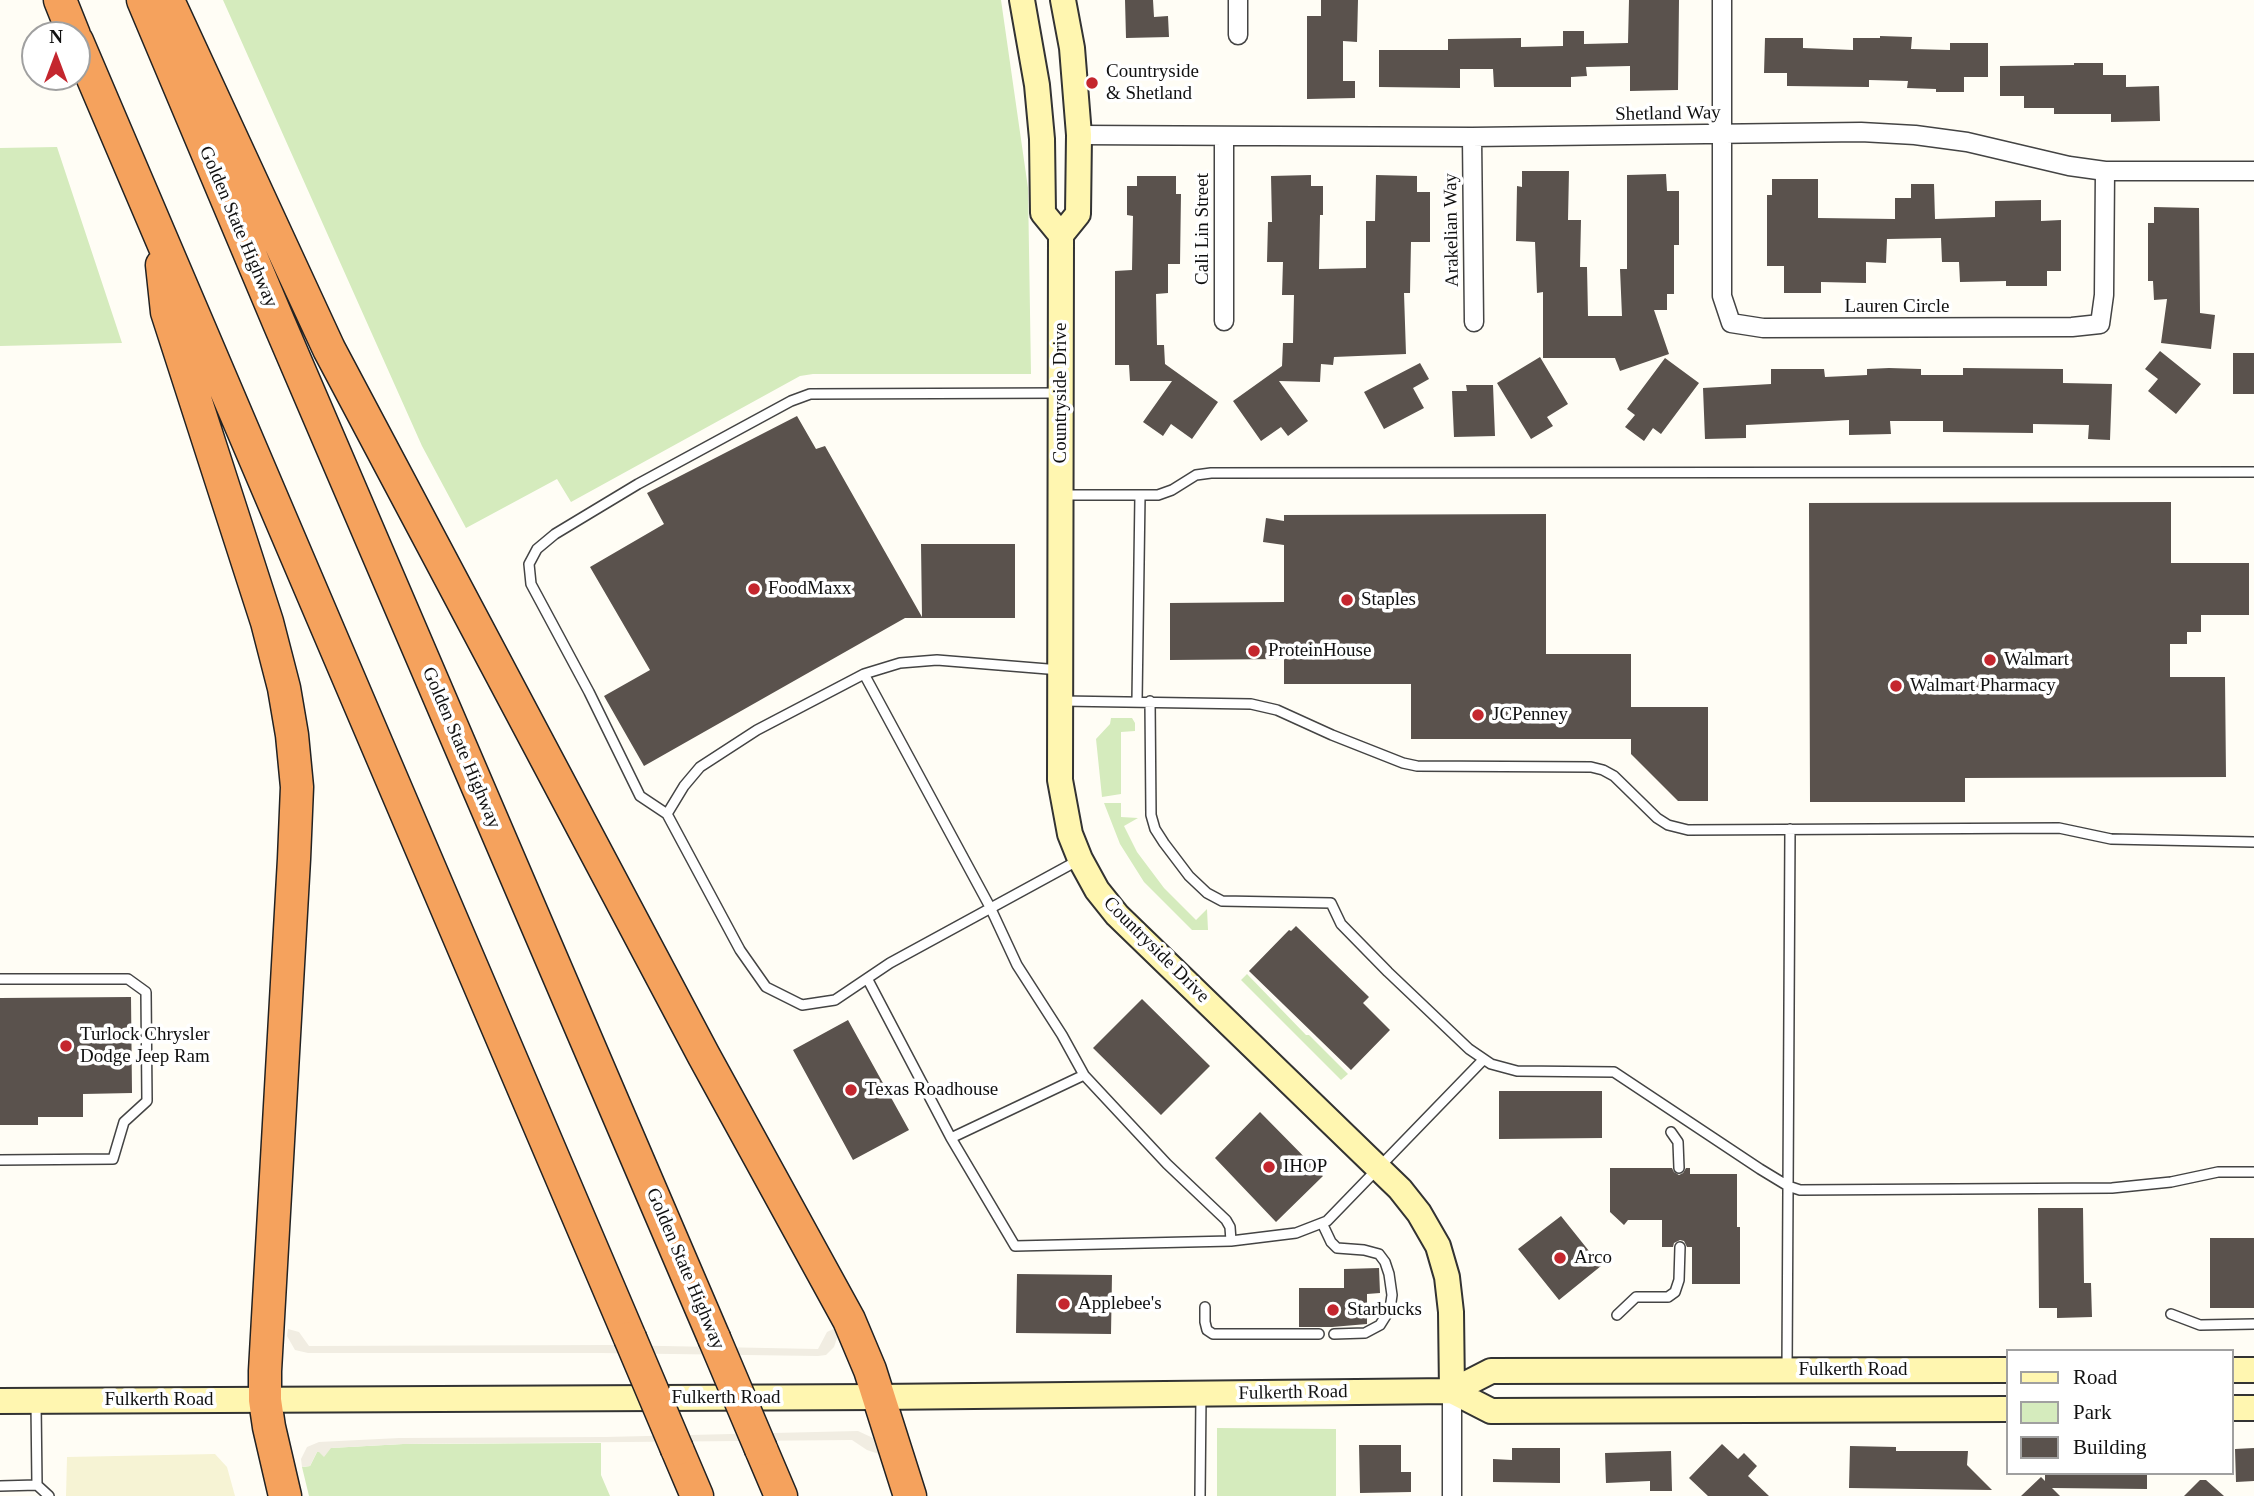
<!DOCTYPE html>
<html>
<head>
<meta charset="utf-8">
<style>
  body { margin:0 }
  #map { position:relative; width:2254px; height:1496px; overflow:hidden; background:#fffdf5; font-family:"Times New Roman",serif }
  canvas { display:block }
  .legend { position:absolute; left:2006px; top:1349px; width:228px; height:126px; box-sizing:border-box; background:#fff; border:2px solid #a0a0a0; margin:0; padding:9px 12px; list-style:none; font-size:21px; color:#111 }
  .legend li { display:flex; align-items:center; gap:14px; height:35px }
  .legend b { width:35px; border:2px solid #a0a0a0 }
  .north { position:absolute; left:21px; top:21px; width:70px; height:70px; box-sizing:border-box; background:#fff; border:2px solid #a0a0a0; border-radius:50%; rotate:0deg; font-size:19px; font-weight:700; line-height:28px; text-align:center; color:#111 }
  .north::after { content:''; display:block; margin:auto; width:24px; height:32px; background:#c4262e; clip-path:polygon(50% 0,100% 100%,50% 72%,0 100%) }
</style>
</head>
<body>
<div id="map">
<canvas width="2254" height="1496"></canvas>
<ul class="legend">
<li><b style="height:9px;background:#fff6b0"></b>Road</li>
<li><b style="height:19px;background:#d5ebbd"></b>Park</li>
<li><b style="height:19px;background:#5a524d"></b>Building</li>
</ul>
<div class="north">N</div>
</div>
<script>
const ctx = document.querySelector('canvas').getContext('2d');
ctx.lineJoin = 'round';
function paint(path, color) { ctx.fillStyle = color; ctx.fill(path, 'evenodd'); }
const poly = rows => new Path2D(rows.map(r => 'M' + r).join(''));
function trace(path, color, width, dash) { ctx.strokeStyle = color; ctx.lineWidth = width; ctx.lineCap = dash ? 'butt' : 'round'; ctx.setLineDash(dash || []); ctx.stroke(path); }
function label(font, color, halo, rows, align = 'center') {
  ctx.font = font + ' "Times New Roman",serif'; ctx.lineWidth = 7; ctx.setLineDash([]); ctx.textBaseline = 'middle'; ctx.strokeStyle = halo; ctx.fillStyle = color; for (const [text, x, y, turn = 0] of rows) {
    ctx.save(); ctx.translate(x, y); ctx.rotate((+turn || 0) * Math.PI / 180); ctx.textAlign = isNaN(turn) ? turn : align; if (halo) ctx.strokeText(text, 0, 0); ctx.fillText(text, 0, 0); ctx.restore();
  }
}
paint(poly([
  [215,1454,227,1467,235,1496,66,1496,67,1457]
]), '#f6f3d4');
paint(poly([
  [223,0,1001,0,1028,188,1031,374,813,374,800,376,571,502,557,479,466,528,422,446],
  [57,147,122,343,0,346,0,148],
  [1111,718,1132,718,1135,723,1135,731,1121,732,1121,794,1102,797,1096,739,1110,724],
  [1104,803,1121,803,1121,817,1138,818,1124,826,1137,852,1164,888,1196,920,1207,909,1208,930,1192,930,1144,882,1120,844],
  [1247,974,1306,1035,1309,1035,1348,1074,1341,1080,1241,980],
  [1217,1428,1336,1429,1336,1496,1217,1496],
  [601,1443,601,1475,610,1496,309,1496,302,1467,310,1466,317,1452,319,1451,324,1456,330,1448,403,1444]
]), '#d5ebbd');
paint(poly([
  [835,1328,837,1338,834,1347,826,1355,818,1356,600,1353,308,1353,295,1350,287,1336,288,1329,299,1332,309,1346,612,1345,818,1349,827,1332],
  [858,1431,873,1438,879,1454,867,1450,852,1440,403,1444,331,1448,324,1457,319,1452,317,1452,310,1466,302,1467,301,1459,307,1447,319,1442,399,1438,605,1437]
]), '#f1ede2');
paint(poly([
  [1125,0,1153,0,1154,17,1168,16,1169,37,1126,38],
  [1321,0,1358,0,1357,42,1343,41,1343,81,1355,81,1355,98,1307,99,1307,16,1321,16],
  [1629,0,1679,0,1678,90,1630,91,1630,66,1586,67,1587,76,1571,77,1571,87,1494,87,1493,69,1460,69,1460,88,1379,87,1379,50,1448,50,1448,39,1521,38,1521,47,1563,46,1563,31,1584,31,1584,44,1628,43],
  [1880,36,1912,37,1911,49,1950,50,1950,43,1988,43,1988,77,1964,77,1964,92,1936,92,1936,89,1907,88,1908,81,1869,80,1869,87,1787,86,1787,73,1764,73,1765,38,1803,38,1803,48,1853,50,1853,38,1880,38],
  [2074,63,2103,63,2103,75,2126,75,2126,87,2159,86,2160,121,2111,122,2111,114,2054,114,2054,108,2024,108,2024,96,2000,96,2000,66,2074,65],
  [1522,171,1569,171,1568,220,1581,220,1580,267,1587,267,1588,316,1622,316,1620,269,1627,269,1627,175,1666,174,1667,191,1679,191,1679,245,1674,245,1674,294,1667,294,1667,310,1654,310,1669,354,1620,371,1615,358,1543,358,1543,292,1537,293,1535,242,1516,241,1517,186,1522,187],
  [1311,175,1311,186,1323,186,1323,215,1320,215,1319,269,1366,268,1366,221,1375,221,1376,175,1417,176,1417,192,1430,192,1430,242,1411,242,1410,293,1404,293,1406,354,1334,357,1333,365,1321,364,1320,382,1279,381,1308,421,1288,436,1281,427,1261,441,1233,401,1282,366,1283,343,1293,343,1294,295,1282,295,1283,262,1267,262,1268,222,1272,222,1271,176],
  [1137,176,1176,176,1176,194,1181,194,1180,264,1168,264,1168,293,1156,294,1157,345,1164,345,1165,364,1218,402,1192,439,1171,424,1163,436,1143,422,1172,381,1130,381,1129,365,1115,365,1115,271,1132,270,1133,216,1127,215,1127,186,1137,186],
  [1772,179,1818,179,1818,218,1895,219,1895,198,1911,198,1911,184,1934,184,1935,219,1995,217,1995,201,2041,200,2041,221,2061,220,2061,271,2047,271,2047,286,2006,286,2006,281,1960,282,1959,262,1942,262,1941,238,1887,239,1886,263,1866,262,1866,283,1821,282,1821,293,1784,293,1784,266,1767,266,1767,195,1772,195],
  [2154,207,2199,208,2200,313,2215,315,2211,349,2161,343,2167,299,2154,300,2153,281,2148,281,2148,223,2154,223],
  [2160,351,2201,384,2176,414,2148,391,2158,379,2145,369],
  [2233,353,2254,353,2254,394,2233,394],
  [1540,357,1568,404,1547,417,1553,426,1531,439,1497,383],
  [1665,358,1699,383,1661,434,1653,428,1644,441,1625,427,1635,415,1627,409],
  [1420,363,1429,379,1413,388,1424,408,1384,429,1364,392],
  [1963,368,2063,369,2063,383,2112,384,2110,440,2088,439,2089,425,2033,424,2033,433,1943,432,1943,421,1890,421,1891,434,1849,435,1849,420,1746,425,1746,438,1705,439,1703,388,1771,384,1771,369,1824,369,1825,377,1867,375,1867,369,1889,368,1921,369,1921,375,1963,375],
  [1466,385,1493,385,1495,436,1454,437,1452,391,1467,391],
  [797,416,816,449,825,446,922,617,921,544,1015,544,1015,618,905,618,644,766,604,696,650,670,590,567,664,524,647,493],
  [2171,502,2171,563,2249,563,2249,615,2201,615,2201,632,2187,632,2187,644,2170,644,2170,677,2225,677,2226,777,1965,778,1965,802,1810,802,1809,503],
  [1546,514,1546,654,1631,654,1631,707,1708,707,1708,801,1678,801,1631,754,1631,739,1411,739,1411,684,1284,684,1284,659,1170,660,1170,603,1284,602,1284,545,1263,542,1266,518,1284,521,1284,515],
  [1296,926,1369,997,1363,1003,1390,1030,1351,1070,1249,971,1289,930,1291,931],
  [131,997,132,1093,83,1094,83,1117,38,1117,38,1125,0,1125,0,998],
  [1142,999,1210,1066,1161,1115,1093,1048],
  [848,1020,909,1130,853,1160,793,1050],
  [1499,1091,1602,1091,1602,1138,1499,1139],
  [1260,1112,1323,1176,1276,1222,1215,1158],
  [1610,1168,1672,1168,1674,1172,1679,1175,1683,1173,1686,1168,1690,1168,1690,1174,1737,1174,1737,1227,1740,1227,1740,1284,1692,1284,1692,1247,1687,1247,1684,1241,1680,1240,1674,1243,1673,1247,1662,1247,1662,1220,1628,1220,1624,1225,1610,1212],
  [2038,1208,2083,1208,2084,1283,2091,1283,2092,1317,2057,1318,2057,1308,2039,1308],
  [1561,1216,1601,1266,1559,1300,1518,1249],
  [2210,1238,2254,1238,2254,1308,2210,1308],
  [1379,1268,1380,1293,1367,1294,1367,1324,1332,1327,1299,1327,1299,1288,1344,1288,1344,1269],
  [1017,1274,1112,1275,1111,1334,1016,1333],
  [1722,1444,1738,1459,1744,1453,1757,1466,1748,1476,1769,1496,1708,1496,1689,1478],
  [1359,1445,1401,1445,1401,1472,1411,1472,1411,1492,1360,1493],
  [1850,1446,1896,1447,1896,1451,1968,1451,1967,1465,1992,1490,1849,1488],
  [1512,1448,1560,1448,1560,1483,1493,1482,1493,1459,1512,1460],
  [2254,1448,2254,1481,2236,1482,2235,1449],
  [1671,1451,1672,1491,1650,1491,1650,1481,1606,1483,1605,1453],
  [2045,1473,2147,1473,2147,1489,2052,1488,2060,1496,2021,1496,2041,1477,2045,1481],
  [2200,1480,2206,1480,2224,1496,2184,1496]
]), '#5a524d');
const lane = poly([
  [1063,495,1158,495,1172,490,1196,475,1211,473,2254,472],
  [1060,670,937,660,900,663,864,674,757,730,700,767,684,786,667,814,740,950,766,987,802,1005,835,1000,890,963,1077,861],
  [864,674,990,907,1017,965,1062,1035,1084,1075,1167,1164,1226,1220,1230,1227,1231,1241],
  [1062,701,1251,704,1277,710,1332,735,1403,763,1417,766,1591,767,1603,770,1614,776,1657,818,1668,825,1688,830,2059,828,2111,839,2254,842],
  [1137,701,1140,495],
  [1150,701,1151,815,1155,829,1164,843,1189,876,1207,893,1222,901,1331,903,1341,924,1388,972,1469,1049,1491,1064,1517,1071,1614,1072,1760,1169,1788,1186,1800,1190,2112,1188,2171,1182,2218,1172,2254,1172],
  [667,814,640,796,589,692,531,584,529,564,537,549,555,534,638,484,791,401,810,394,1060,393],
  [0,979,128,979,146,992,147,1101,124,1122,113,1159,0,1160],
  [868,980,951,1138,1015,1246,1231,1241,1296,1233,1327,1221,1483,1060],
  [1671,1132,1678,1142,1679,1168],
  [951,1138,1084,1075],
  [1322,1223,1331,1242,1337,1248,1364,1250,1379,1254,1385,1262,1389,1274,1392,1295,1390,1309,1380,1325,1365,1333,1334,1334],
  [1205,1307,1205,1322,1207,1330,1213,1334,1319,1334],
  [2171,1314,2200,1325,2254,1324],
  [1617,1315,1636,1297,1668,1297,1675,1292,1679,1280,1680,1247],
  [1787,1370,1790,829],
  [36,1403,37,1485,49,1496],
  [0,1486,37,1485],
  [1200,1496,1201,1396]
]);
const street = poly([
  [1722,0,1722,296,1731,323,1763,328,2072,327,2100,324,2104,295,2105,171],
  [1238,35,1238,0],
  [1079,135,1472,137,1861,132,1915,135,1967,142,2069,166,2105,171,2254,171],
  [1472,137,1474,322],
  [1224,321,1224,136],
  [1452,1496,1452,1391]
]);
const secondary = poly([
  [1022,0,1037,85,1042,139,1043,213,1061,235],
  [1063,0,1072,48,1079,135,1078,214,1061,235,1060,780,1070,834,1080,859,1097,890,1117,915,1400,1189,1419,1213,1438,1246,1447,1277,1451,1312,1452,1391],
  [2231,1370,2254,1370],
  [1452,1391,1491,1411,2007,1409],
  [0,1401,878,1397,1452,1391,1491,1371,2007,1370],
  [2231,1408,2254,1408]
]);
const highway = poly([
  [60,0,74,35],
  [143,0,279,323,714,1338],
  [164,0,171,7,329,349,704,1056,849,1320,870,1370,910,1496],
  [77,41,630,1338],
  [162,265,167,312,267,622,284,688,292,735,297,787,294,859,265,1371,265,1400,269,1427,285,1496],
  [677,1449,697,1496],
  [761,1449,781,1496]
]);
trace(lane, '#444', 12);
trace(street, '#444', 21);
trace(secondary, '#333', 28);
trace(highway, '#222', 35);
trace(lane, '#fff', 9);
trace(street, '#fff', 18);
trace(secondary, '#fff6b0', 24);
trace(highway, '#f5a25d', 32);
const highwayBridge = poly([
  [630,1338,677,1449],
  [714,1338,761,1449]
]);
trace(highwayBridge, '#222', 35, []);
trace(highwayBridge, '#f5a25d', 32);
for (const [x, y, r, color] of [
  [1092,83,7,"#c4262e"],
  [754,589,7,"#c4262e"],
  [1347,600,7,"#c4262e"],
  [1254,651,7,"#c4262e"],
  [1990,660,7,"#c4262e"],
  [1896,686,7,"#c4262e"],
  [1478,715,7,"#c4262e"],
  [66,1046,7,"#c4262e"],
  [851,1090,7,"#c4262e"],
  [1269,1167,7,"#c4262e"],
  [1560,1258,7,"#c4262e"],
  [1064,1304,7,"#c4262e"],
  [1333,1310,7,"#c4262e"]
]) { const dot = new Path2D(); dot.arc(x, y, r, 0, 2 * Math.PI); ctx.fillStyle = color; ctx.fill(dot); trace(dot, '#fff', 2.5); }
label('19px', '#111', '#fff', [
  ["Countryside",1106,72],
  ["& Shetland",1106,94],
  ["FoodMaxx",768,589],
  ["Staples",1361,600],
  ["ProteinHouse",1268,651],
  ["Walmart",2004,660],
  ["Walmart Pharmacy",1910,686],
  ["JCPenney",1492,715],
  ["Turlock Chrysler",80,1035],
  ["Dodge Jeep Ram",80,1057],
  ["Texas Roadhouse",865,1090],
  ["IHOP",1283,1167],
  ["Arco",1574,1258],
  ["Applebee's",1078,1304],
  ["Starbucks",1347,1310]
], 'left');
label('19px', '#111', '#fff', [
  ["Shetland Way",1668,114,-1],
  ["Golden State Highway",238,227,67],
  ["Cali Lin Street",1203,229,-90],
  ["Arakelian Way",1452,230,-91],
  ["Lauren Circle",1897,307],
  ["Countryside Drive",1061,393,-90],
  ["Golden State Highway",461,748,67],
  ["Countryside Drive",1156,950,45],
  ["Golden State Highway",685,1269,67],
  ["Fulkerth Road",1853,1370],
  ["Fulkerth Road",1293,1393,-1],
  ["Fulkerth Road",726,1398],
  ["Fulkerth Road",159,1400]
]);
</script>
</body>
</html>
